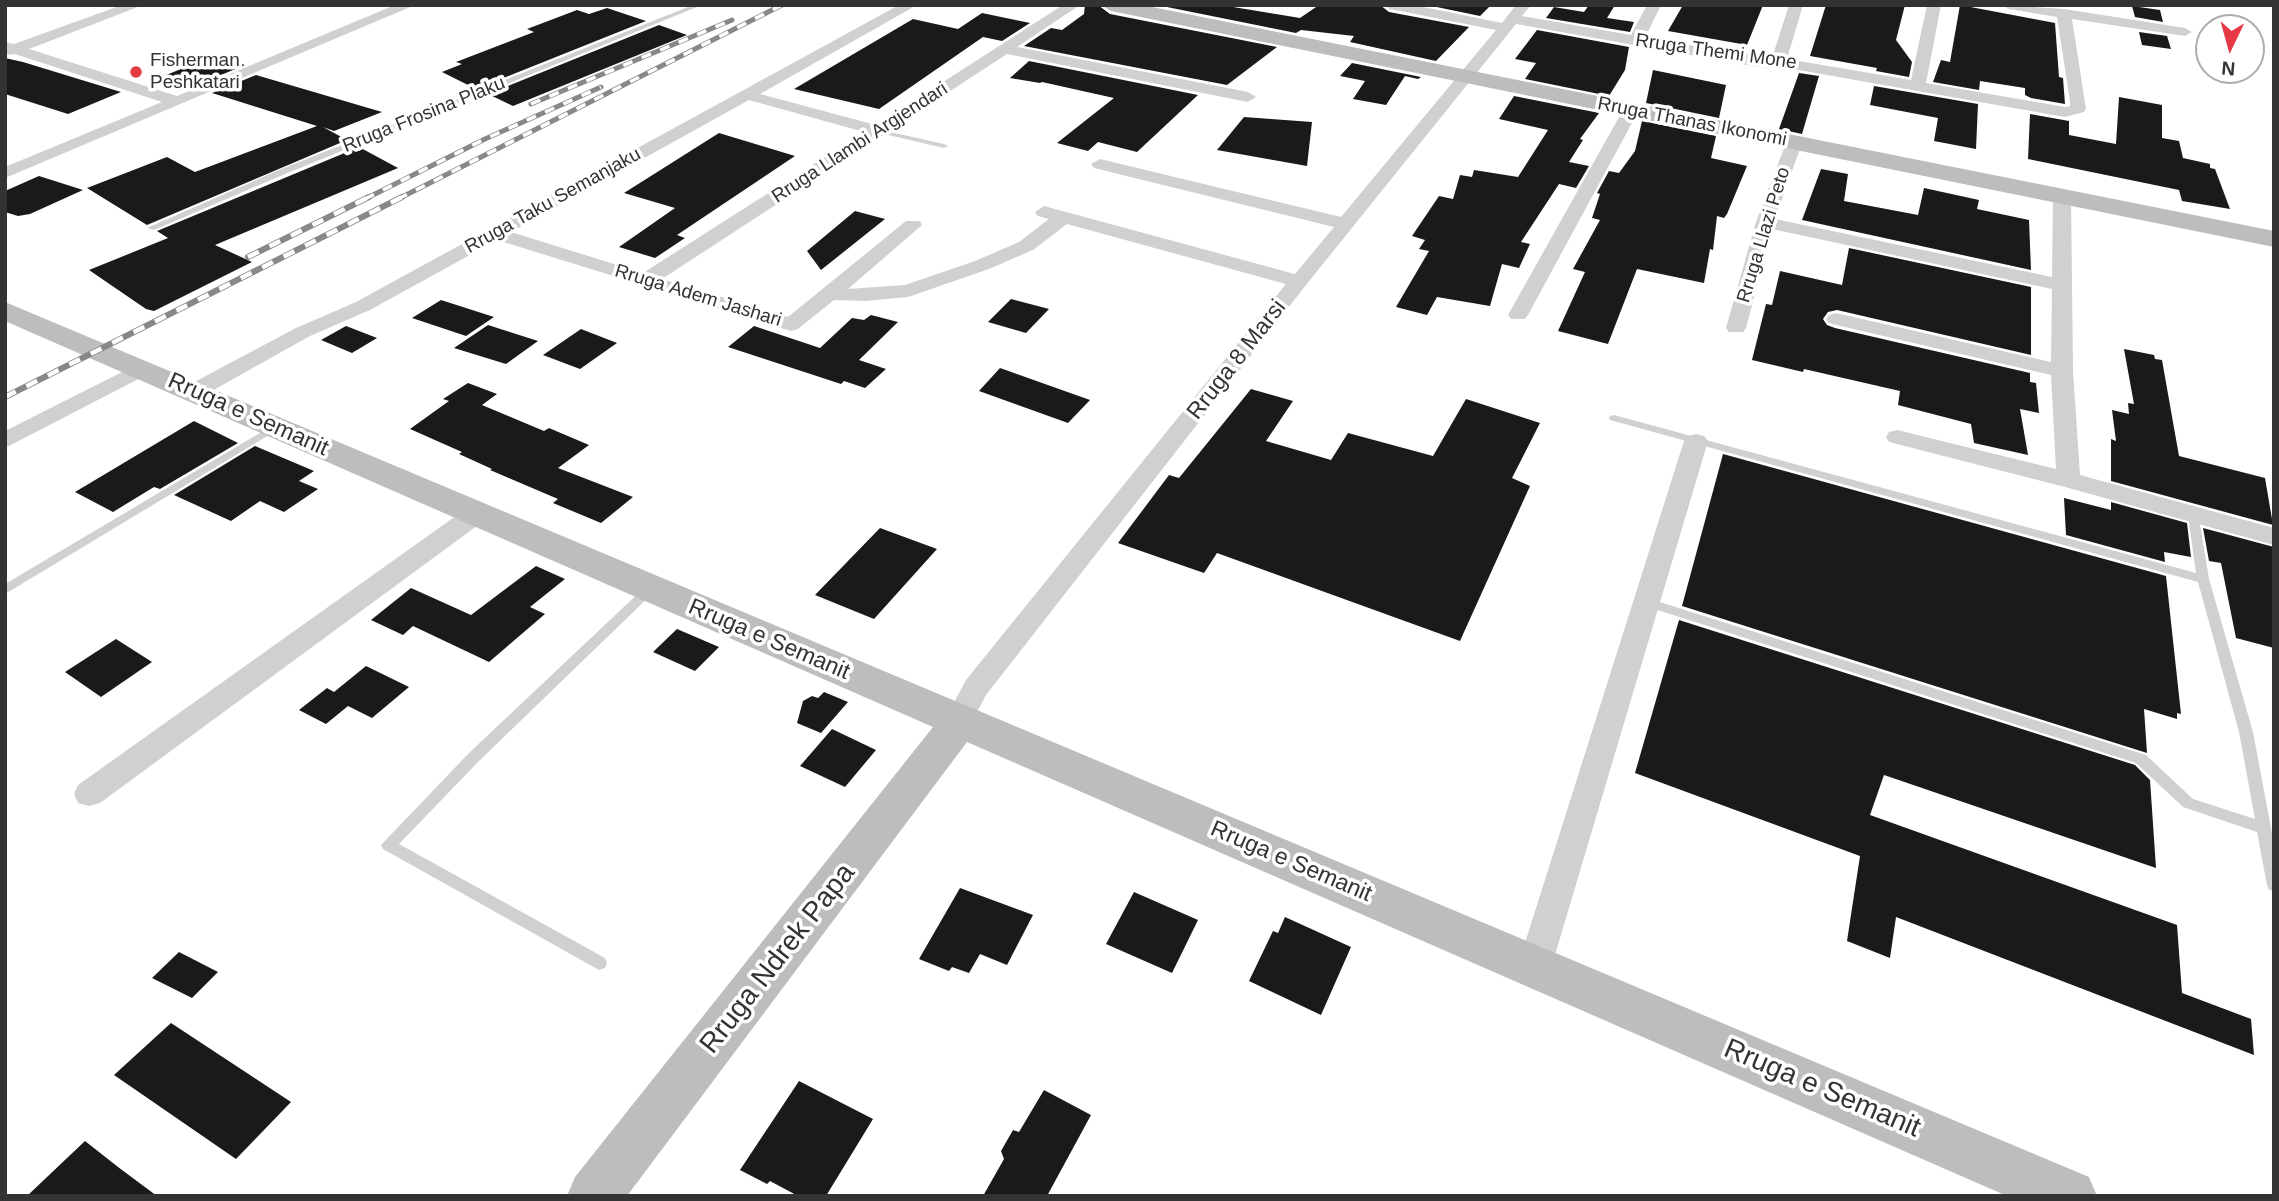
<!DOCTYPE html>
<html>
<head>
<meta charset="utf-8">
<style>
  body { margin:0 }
  #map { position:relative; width:2279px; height:1201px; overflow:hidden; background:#fff; font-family:Arial,sans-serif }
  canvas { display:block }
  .frame { position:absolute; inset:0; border:7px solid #333; pointer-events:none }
  .north { position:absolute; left:2195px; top:14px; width:70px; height:70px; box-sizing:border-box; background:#fff; border:2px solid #adadad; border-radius:50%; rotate:185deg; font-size:19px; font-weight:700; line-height:28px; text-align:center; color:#333 }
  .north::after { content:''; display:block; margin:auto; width:24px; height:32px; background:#e63946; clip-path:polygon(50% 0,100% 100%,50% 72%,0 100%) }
</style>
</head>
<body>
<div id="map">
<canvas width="2279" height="1201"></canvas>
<div class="frame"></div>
<div class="north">N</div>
</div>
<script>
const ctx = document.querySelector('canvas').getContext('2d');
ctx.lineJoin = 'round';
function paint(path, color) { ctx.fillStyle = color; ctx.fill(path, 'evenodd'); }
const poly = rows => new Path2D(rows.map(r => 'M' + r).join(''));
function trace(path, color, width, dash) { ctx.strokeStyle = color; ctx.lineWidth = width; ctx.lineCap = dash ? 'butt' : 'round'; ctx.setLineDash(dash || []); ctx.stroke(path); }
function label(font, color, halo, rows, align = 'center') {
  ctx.font = font + ' Arial,sans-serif'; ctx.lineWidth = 7; ctx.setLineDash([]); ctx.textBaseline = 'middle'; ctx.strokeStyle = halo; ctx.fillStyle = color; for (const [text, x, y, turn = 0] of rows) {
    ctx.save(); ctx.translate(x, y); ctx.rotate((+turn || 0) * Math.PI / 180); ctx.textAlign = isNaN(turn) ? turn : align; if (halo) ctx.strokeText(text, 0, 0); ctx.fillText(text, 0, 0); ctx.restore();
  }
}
paint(poly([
  [1085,5,1098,5,1110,14,1277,47,1227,85,1024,46,1051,28,1062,30,1084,14],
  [1157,5,1221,5,1300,18,1319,5,1380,5,1389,12,1469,27,1436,61,1350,42,1354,36,1301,30,1296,33],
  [1427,5,1491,5,1480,16],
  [1589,5,1615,5,1607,18,1634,22,1630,32,1546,18,1554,7,1584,12],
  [1683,5,1763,5,1747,45,1668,31],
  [1826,5,1905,5,1896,40,1912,62,1909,77,1876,71,1877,68,1810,56],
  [1960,5,2055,23,2059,77,2063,78,2065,104,2031,98,2025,95,2025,88,1980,81,1979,90,1933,82,1941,60,1950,62],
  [2132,6,2160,10,2163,22,2135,17],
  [607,8,646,21,476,89,442,72,462,64,456,62,534,32,527,29,577,10,589,14],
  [982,13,1030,23,1002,41,983,37,879,109,794,89,913,19,958,29],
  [659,25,687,35,513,106,488,94],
  [1537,30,1629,47,1625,70,1609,96,1525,79,1536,63,1515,59],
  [2139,32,2167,36,2171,49,2142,45],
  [212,56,245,65,185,90,152,81],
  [5,58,23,62,121,92,68,114,5,94],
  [1029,61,1198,95,1137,152,1098,142,1088,151,1057,143,1114,98,1042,82,1040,83,1010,78],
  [1352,63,1421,77,1418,79,1405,76,1386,105,1353,99,1365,81,1340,76],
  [1653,70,1726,85,1719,118,1646,103],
  [1799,73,1819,76,1802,134,1779,129],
  [256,75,382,112,334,131,323,127,347,140,147,225,87,188,167,157,195,172,317,126,212,93],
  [1874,86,1978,104,1976,149,1934,141,1938,118,1870,105],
  [1514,96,1599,113,1580,139,1583,140,1569,162,1589,166,1576,188,1559,184,1521,242,1530,244,1519,268,1502,264,1490,306,1437,297,1427,315,1396,307,1429,251,1419,249,1425,240,1412,236,1439,196,1453,199,1460,175,1472,177,1474,170,1518,177,1548,130,1499,119],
  [2119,97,2162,105,2162,138,2179,141,2183,158,2210,164,2210,168,2215,169,2230,209,2182,201,2179,190,2028,159,2030,114,2069,121,2069,135,2116,144],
  [1244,117,1312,122,1307,166,1217,150],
  [1642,121,1716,136,1711,158,1747,166,1727,214,1724,218,1717,216,1713,250,1710,249,1704,283,1637,269,1608,344,1558,331,1585,272,1573,269,1600,220,1592,218,1600,194,1597,193,1609,171,1619,173,1635,151],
  [719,133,795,156,677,235,685,238,655,258,619,247,675,208,624,193],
  [359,147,398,168,215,245,252,262,154,311,146,309,89,270,168,238,157,231],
  [1821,169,1848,174,1844,201,1918,215,1924,188,1979,200,1977,209,2029,220,2031,270,1802,220],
  [39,176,83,190,30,214,18,216,5,212,5,191],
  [855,211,885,219,821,270,807,251],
  [1849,248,2031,287,2031,355,1837,310,1828,312,1823,319,1827,325,1835,328,2030,373,2030,382,2036,383,2039,413,2020,409,2028,455,1974,443,1971,424,1898,405,1900,391,1804,369,1803,372,1752,360,1766,304,1772,305,1780,271,1842,285],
  [1011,299,1049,309,1026,333,988,322],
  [441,300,494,317,466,336,412,318],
  [871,315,898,322,859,360,886,369,865,388,844,381,841,384,728,347,754,326,820,348,852,318,864,320],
  [488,325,538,341,506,364,454,348],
  [346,326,377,338,352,353,321,340],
  [581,329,617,343,580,369,543,355],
  [2124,349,2154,355,2155,359,2162,360,2179,456,2265,478,2273,525,2111,481,2111,439,2116,441,2112,410,2129,414,2128,403,2134,404],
  [1000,368,1090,400,1068,423,979,391],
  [468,383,497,394,482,405,544,431,549,428,589,445,558,468,633,497,601,523,553,503,558,499,490,470,492,469,459,454,462,452,410,429,449,401,443,399],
  [1251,389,1293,401,1266,441,1331,460,1348,433,1433,456,1466,399,1540,423,1512,478,1530,486,1460,641,1217,553,1204,573,1118,543,1169,475,1179,478],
  [194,421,238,443,160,489,154,487,113,512,75,492],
  [255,446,314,471,299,481,318,489,284,512,260,501,231,521,174,495],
  [1723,454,2166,576,2181,714,2177,713,2177,719,2144,709,2147,753,1682,606],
  [2064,498,2111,510,2111,502,2187,523,2191,557,2164,552,2165,562,2066,535],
  [880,528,937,549,874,619,815,595],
  [2203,528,2274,547,2274,648,2236,638,2221,563,2209,561],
  [536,566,565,579,530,607,545,614,489,662,413,626,403,635,371,620,411,588,471,615],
  [1679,620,2135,765,2150,780,2156,868,1884,775,1870,815,2177,925,2182,993,2251,1019,2254,1055,1896,917,1890,958,1847,941,1860,856,1635,773],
  [677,629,719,647,695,671,653,652],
  [116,639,152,662,101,697,65,672],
  [366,666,409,687,372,718,348,706,326,724,299,710,327,688,334,692],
  [824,692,848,702,821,733,797,723,803,701,812,696,818,698],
  [832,729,876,750,845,787,800,766],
  [960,888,1033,915,1007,965,980,954,969,973,952,967,949,971,919,959],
  [1134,892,1198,920,1172,973,1106,944],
  [1285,917,1351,947,1321,1015,1249,981,1273,931,1278,933],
  [179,952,218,972,192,998,152,978],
  [171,1023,291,1102,236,1159,114,1075],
  [799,1081,873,1119,826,1196,798,1196,770,1181,767,1184,740,1170],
  [1044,1090,1091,1115,1047,1196,983,1196,1004,1159,1001,1151,1013,1130,1019,1132],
  [85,1141,118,1167,157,1196,27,1196]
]), '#1a1a1a');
paint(poly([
  [693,5,702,5,285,174,154,230,147,228,279,170,693,5],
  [877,129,944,144,948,146,944,148,880,133,877,133,877,129],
  [1614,415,2196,573,2188,515,2194,511,2198,512,2209,579,2253,732,2274,844,2274,891,2269,890,2267,885,2257,832,2183,807,2136,763,1642,605,1640,602,1642,599,1650,599,2146,755,2193,799,2255,819,2239,732,2198,582,1610,420,1609,418,1610,416,1614,415],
  [275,424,279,425,280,427,279,429,5,594,5,584,275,424],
  [650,585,656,589,654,592,479,761,399,844,605,958,607,963,605,968,599,970,383,849,381,845,469,753,646,586,650,585]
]), '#d0d0d0');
paint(poly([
  [122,5,143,5,29,49,177,96,395,5,415,5,5,178,5,167,162,102,15,54,5,55,5,42,14,44,122,5],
  [899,5,917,5,760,94,876,125,1063,5,1080,5,1017,47,1248,92,1256,97,1248,102,1007,54,662,279,788,317,906,221,920,221,922,225,848,289,905,285,975,261,1019,242,1049,219,1038,216,1035,212,1044,206,1295,274,1334,227,1094,168,1091,164,1100,159,1341,217,1496,30,1390,9,1383,5,1413,5,1502,23,1516,5,1531,5,1522,16,1631,35,1647,5,1661,5,1645,38,1772,58,1789,5,1803,5,1787,59,1911,80,1927,5,1941,5,1926,83,2065,107,2070,106,2070,101,2057,17,2009,9,2002,5,2064,9,2185,28,2192,32,2185,36,2072,19,2086,109,2084,112,2065,117,1793,69,1758,67,1516,24,1306,285,986,695,968,729,958,732,948,729,944,721,966,680,1286,284,1067,224,1033,250,989,269,908,297,865,301,834,300,798,329,791,331,497,240,370,310,310,336,201,397,193,399,185,397,182,392,185,387,296,328,356,302,899,5],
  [749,100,864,132,643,273,511,232,749,100],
  [1631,105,1639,110,1528,315,1525,319,1511,319,1508,315,1623,110,1631,105],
  [1794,138,1802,143,1775,219,2052,277,2053,196,2056,192,2068,192,2071,196,2073,371,2080,475,2274,528,2274,545,2065,487,1889,442,1886,437,1889,432,1897,430,2056,469,2051,375,1836,325,1829,323,1826,319,1829,315,1836,313,2051,362,2052,289,1772,229,1746,328,1743,332,1729,332,1726,328,1756,222,1786,143,1794,138],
  [142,362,150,363,153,368,150,373,5,448,5,431,142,362],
  [1696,434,1704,436,1708,441,1552,965,1547,976,1535,981,1523,976,1518,965,1684,441,1688,436,1696,434],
  [476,506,485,508,488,514,485,520,100,803,89,806,78,803,74,794,78,785,467,508,476,506]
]), '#d0d0d0');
paint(poly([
  [1101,5,1142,5,2274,231,2274,247,1111,11,1101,5],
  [5,302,2089,1177,2097,1196,2007,1196,967,742,627,1196,567,1196,575,1177,933,727,5,321,5,302]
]), '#bdbdbd');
const railFar1 = poly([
  [531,104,732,20],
  [365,199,485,139,601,87],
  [398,199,782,5]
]);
const rail = poly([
  [248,257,369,197],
  [5,397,402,197]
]);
trace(railFar1, '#888', 5);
trace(rail, '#888', 6);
trace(railFar1, '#fff', 3.5, [10]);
trace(rail, '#fff', 4.5, [12]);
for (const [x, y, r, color] of [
  [136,72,7,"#e63946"]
]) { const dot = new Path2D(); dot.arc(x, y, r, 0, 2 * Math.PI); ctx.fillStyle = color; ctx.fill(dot); trace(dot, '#fff', 2.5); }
label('19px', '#333', '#fff', [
  ["Rruga Themi Mone",1716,52,8],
  ["Rruga Frosina Plaku",424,115,-22],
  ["Rruga Thanas Ikonomi",1692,122,11],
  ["Rruga Llambi Argjendari",860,143,-33],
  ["Rruga Taku Semanjaku",553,201,-29],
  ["Rruga Llazi Peto",1764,235,-73],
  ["Rruga Adem Jashari",698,296,17]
]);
label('19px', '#333', '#fff', [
  ["Fisherman",150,61],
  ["Peshkatari",150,83]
], 'left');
label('23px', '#333', '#fff', [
  ["Rruga 8 Marsi",1237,360,-52],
  ["Rruga e Semanit",248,415,24],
  ["Rruga e Semanit",769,640,23],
  ["Rruga e Semanit",1291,862,23]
]);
label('28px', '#333', '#fff', [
  ["Rruga Ndrek Papa",778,959,-52],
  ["Rruga e Semanit",1822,1089,23]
]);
</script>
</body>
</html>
